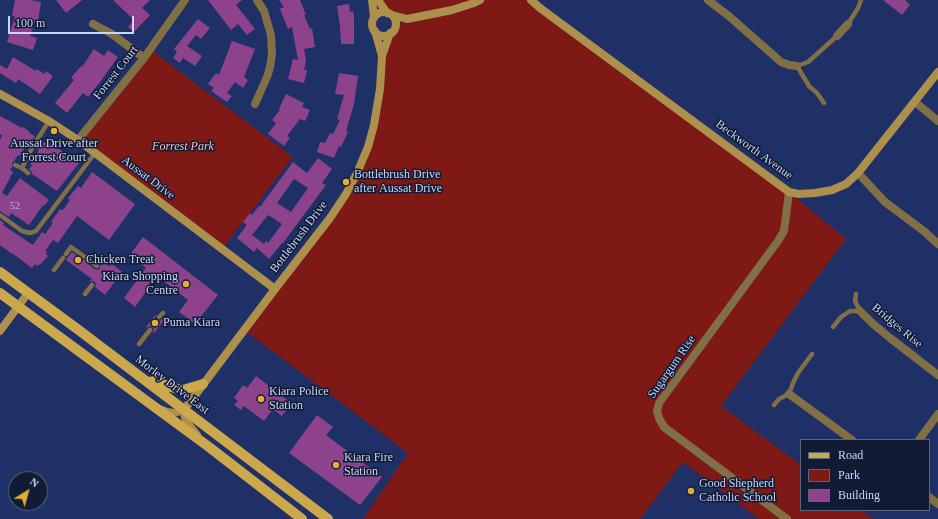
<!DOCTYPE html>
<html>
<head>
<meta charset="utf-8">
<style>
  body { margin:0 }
  #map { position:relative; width:938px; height:519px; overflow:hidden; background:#1f3067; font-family:Georgia,serif }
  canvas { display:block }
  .legend { position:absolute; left:800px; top:439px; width:130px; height:72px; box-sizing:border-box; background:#121b34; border:1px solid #5a6582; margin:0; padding:5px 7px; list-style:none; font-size:12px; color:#c7d5f7 }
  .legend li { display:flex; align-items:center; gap:8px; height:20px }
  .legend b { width:20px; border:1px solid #5a6582 }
  .north { position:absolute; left:8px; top:471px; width:40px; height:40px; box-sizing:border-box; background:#121b34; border:1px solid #5a6582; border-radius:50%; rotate:37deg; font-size:11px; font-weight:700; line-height:16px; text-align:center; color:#c7d5f7 }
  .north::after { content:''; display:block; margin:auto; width:14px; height:18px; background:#deb133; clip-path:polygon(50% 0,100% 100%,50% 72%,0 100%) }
  .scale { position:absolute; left:8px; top:16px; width:126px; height:18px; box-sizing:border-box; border:2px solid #c7d5f7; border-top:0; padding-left:5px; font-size:12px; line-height:14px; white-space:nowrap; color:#c7d5f7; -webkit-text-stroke:3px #121b34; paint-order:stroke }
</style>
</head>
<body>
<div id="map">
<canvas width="938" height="519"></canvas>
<ul class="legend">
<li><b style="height:5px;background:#cca84c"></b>Road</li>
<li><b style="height:11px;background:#7f1916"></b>Park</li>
<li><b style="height:11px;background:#8d438c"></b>Building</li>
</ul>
<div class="north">N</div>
<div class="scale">100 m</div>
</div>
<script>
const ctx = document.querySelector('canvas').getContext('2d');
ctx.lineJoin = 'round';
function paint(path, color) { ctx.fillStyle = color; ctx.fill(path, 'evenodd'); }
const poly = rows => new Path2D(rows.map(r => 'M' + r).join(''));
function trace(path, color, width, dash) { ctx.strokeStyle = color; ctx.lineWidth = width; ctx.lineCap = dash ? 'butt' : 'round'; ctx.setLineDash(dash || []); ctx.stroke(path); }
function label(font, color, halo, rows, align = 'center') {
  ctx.font = font + ' Georgia,serif'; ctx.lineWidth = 3; ctx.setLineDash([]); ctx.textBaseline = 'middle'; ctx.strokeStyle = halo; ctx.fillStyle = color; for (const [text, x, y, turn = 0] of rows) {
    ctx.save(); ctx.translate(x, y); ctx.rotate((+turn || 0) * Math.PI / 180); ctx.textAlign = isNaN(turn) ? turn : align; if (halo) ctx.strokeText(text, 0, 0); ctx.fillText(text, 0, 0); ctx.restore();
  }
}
paint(poly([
  [378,0,531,0,789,192,846,239,721,406,801,465,801,510,861,510,874,519,759,519,683,462,640,519,363,519,408,453,244,330,330,218,368,147,382,56,395,27,407,19,387,14],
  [150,49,293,157,222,249,78,140]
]), '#7f1916');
paint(poly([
  [15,0,31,0,41,2,38,21,35,21,30,36,37,38,33,50,7,42,15,16,12,16],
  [56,0,82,0,66,13],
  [113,0,150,0,142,8,150,15,134,32,128,27,134,20],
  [208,0,242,0,236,5,255,29,247,35,238,24,231,30],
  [279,0,300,0,306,15,304,15,310,29,312,28,315,47,304,49,306,61,304,70,307,70,304,83,288,79,293,59,298,60,292,27,288,29,280,9,284,7],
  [883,0,905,0,910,5,902,15],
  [349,4,350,12,353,11,354,17,354,44,341,44,340,26,337,6],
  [198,19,210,28,201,39,196,35,187,46,202,56,195,66,183,58,180,63,173,58,177,52,174,49],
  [232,41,255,49,244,77,248,80,243,88,235,82,227,93,232,96,227,102,211,91,214,88,208,84,216,73,219,75],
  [94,49,104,56,108,50,118,57,100,82,88,97,83,93,67,113,55,103,74,80,71,78,81,66,82,67],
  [13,57,36,71,37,69,44,74,46,71,53,76,40,94,18,79,16,83,0,73,0,65,7,69],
  [339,73,358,76,354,104,346,131,348,132,341,147,339,146,334,158,317,152,320,142,325,143,330,133,333,134,340,120,337,119,344,95,335,94],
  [286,94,304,103,302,107,310,110,305,121,300,119,287,136,290,138,284,146,268,134,276,123,272,120,280,110,279,109],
  [0,116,22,128,23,127,30,132,29,133,35,136,30,145,27,143,20,156,18,155,14,161,12,163,12,167,10,170,13,172,2,193,7,196,20,178,49,200,44,206,43,205,29,225,11,213,9,217,0,211,0,140,2,135,0,134],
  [41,140,47,144,48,142,57,149,58,148,79,163,57,191,32,174,31,171,29,169,32,165,30,164,39,150,36,149],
  [318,158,332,169,322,183,326,185,283,243,282,243,269,259,257,248,254,252,237,238,247,225,243,222,250,213,252,215,259,206,260,207,293,162,307,173],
  [294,179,308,188,291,212,277,203],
  [268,215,282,224,268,243,266,241,264,244,252,235],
  [92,172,135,204,109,240,77,216,58,243,53,240,45,251,47,252,46,254,48,256,40,265,39,264,37,266,35,264,32,268,12,253,12,254,0,245,0,220,4,223,3,225,33,245,42,232,45,234,53,223,51,222,60,209,63,210,70,200,68,198,78,186,81,188],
  [143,237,218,295,195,324,179,312,188,300,157,276,135,307,124,298,146,268,130,255],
  [72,252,83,260,86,260,88,264,95,269,98,270,100,268,100,264,92,258,89,258,87,254,102,265,105,261,107,265,110,266,112,264,122,272,105,295,95,287,96,285,95,282,92,281,89,282,92,279,66,260,67,258,69,256],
  [156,314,155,318,157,320,160,321,162,319,164,320,154,333,153,332,154,329,152,327,149,326,147,328,146,327],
  [256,376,291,403,282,416,273,409,264,421,244,406,241,410,234,405,238,401,234,398,243,385,247,388],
  [317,415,333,427,326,435,382,477,360,505,289,453]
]), '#8d438c');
trace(poly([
  [848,24,858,8,861,0],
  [824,103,817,93,809,86,797,66,808,62,837,36],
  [15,165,22,168,28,173],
  [22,168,32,148,49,121],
  [0,215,22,231,30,233,36,231,95,153],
  [66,254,71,247,85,257],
  [90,261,97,266],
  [109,262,112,258],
  [54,270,63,258],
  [85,294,92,285],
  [159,317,163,313],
  [833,327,841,317,850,311,860,311,855,301,856,294],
  [139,344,150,330],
  [774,405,779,399,789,394,793,383,798,373,812,354]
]), '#817046', 4.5);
trace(poly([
  [708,0,730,17,781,62,789,65,797,66],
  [93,24,112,34,144,58],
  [837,36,848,24],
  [915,102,938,121],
  [255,104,267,77,270,67,272,54,271,35,264,11,257,0],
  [78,140,144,58,185,0],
  [858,173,885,202,925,232,938,244],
  [860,311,872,323,890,338,938,375],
  [789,394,852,440],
  [919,440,938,414],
  [929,497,938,504],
  [787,519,664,427,659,418,657,411,659,403,778,241,784,231,789,192]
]), '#817046', 8);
trace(poly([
  [372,0,374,17],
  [378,0,387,13],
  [531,0,540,8,789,192,799,194,815,193,832,190,846,184,858,173,938,72],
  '372 24a12 12 0 1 1 24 0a12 12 0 1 1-24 0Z',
  [392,15,407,19,452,10,474,3,480,0],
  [375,31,382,56],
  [0,94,49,121,78,140,275,289],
  [0,331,28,293],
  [162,410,167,412,174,413,184,410,275,289,330,218,346,194,357,173,368,147,374,125,380,89,382,56,390,33],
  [184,410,185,418,189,425,197,435]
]), '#ac904b', 8);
trace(poly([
  [0,272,80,331,328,519],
  [0,293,209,447,302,519],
  [150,382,155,381,170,387,183,390,203,384]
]), '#cca84c', 10);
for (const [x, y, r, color] of [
  [54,131,4,"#deb133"],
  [346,182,4,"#deb133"],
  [78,260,4,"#deb133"],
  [186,284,4,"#deb133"],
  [155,323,4,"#deb133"],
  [261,399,4,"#deb133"],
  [336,465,4,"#deb133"],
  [691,491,4,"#deb133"]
]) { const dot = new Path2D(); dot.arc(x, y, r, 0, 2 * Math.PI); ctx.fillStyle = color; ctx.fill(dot); trace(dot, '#121b34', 1.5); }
label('10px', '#b8b0dc', null, [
  ["52",15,206]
]);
label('12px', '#c7d5f7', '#121b34', [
  ["Forrest Court",116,73,-52],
  ["Beckworth Avenue",754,150,36],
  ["Aussat Drive",148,178,37],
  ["Bottlebrush Drive",299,237,-53],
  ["Bridges Rise",897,326,40],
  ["Sugargum Rise",672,367,-55],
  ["Morley Drive East",172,385,37]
]);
label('12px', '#c7d5f7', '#121b34', [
  ["Aussat Drive after",54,144,"center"],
  ["Forrest Court",54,158,"center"],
  ["Bottlebrush Drive",354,175],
  ["after Aussat Drive",354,189],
  ["Chicken Treat",86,260],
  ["Kiara Shopping",178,277,"right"],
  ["Centre",178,291,"right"],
  ["Puma Kiara",163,323],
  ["Kiara Police",269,392],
  ["Station",269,406],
  ["Kiara Fire",344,458],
  ["Station",344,472],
  ["Good Shepherd",699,484],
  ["Catholic School",699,498]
], 'left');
label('italic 12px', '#f7beb6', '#121b34', [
  ["Forrest Park",183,147]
]);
</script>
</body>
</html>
